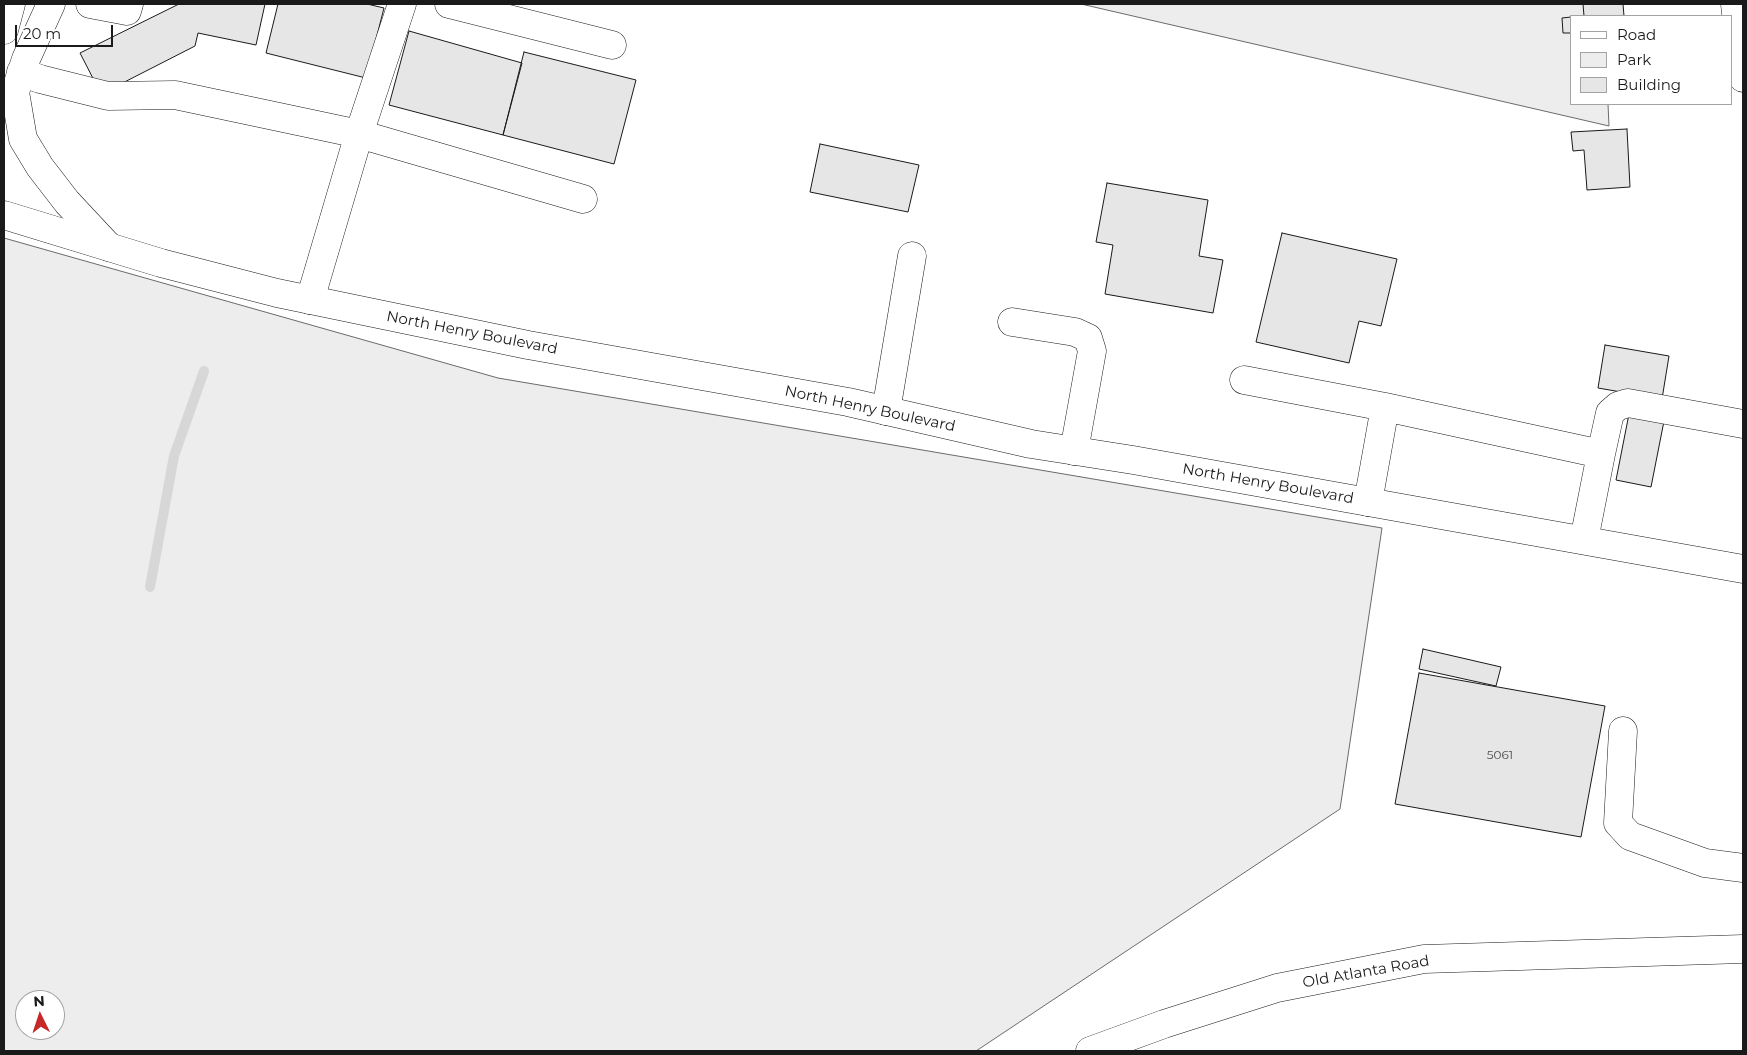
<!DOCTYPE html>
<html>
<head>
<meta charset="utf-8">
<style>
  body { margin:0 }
  #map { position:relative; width:1747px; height:1055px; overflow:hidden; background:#fff; font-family:Montserrat,sans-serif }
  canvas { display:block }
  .frame { position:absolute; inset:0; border:5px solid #1a1a1a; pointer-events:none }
  .legend { position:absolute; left:1570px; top:15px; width:162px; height:90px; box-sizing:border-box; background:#fff; border:1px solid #a3a3a3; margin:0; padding:6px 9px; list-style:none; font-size:15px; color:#1a1a1a }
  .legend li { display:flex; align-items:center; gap:10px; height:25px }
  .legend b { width:25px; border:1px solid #a3a3a3 }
  .north { position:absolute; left:15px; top:990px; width:50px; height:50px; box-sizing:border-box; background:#fff; border:1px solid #a3a3a3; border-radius:50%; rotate:356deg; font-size:14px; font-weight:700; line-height:20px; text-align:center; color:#1a1a1a }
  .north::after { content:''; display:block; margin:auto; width:18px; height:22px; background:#c62828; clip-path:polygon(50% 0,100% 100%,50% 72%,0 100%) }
  .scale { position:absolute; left:15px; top:25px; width:98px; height:22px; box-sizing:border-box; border:2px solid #1a1a1a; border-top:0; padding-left:6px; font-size:15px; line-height:18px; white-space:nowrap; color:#1a1a1a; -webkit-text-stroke:4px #fff; paint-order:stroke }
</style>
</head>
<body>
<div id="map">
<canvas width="1747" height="1055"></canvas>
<div class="frame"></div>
<ul class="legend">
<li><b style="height:6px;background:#fff"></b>Road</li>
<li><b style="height:14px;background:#ededed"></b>Park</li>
<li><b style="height:14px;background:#e6e6e6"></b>Building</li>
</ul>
<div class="north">N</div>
<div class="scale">20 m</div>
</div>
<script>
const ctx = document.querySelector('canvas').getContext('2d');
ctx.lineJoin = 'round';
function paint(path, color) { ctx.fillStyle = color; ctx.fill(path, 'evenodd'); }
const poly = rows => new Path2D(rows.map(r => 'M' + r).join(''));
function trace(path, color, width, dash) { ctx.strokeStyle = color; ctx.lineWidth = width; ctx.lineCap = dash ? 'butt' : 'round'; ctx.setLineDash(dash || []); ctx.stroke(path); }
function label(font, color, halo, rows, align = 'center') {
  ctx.font = font + ' Montserrat,sans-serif'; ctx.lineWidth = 4; ctx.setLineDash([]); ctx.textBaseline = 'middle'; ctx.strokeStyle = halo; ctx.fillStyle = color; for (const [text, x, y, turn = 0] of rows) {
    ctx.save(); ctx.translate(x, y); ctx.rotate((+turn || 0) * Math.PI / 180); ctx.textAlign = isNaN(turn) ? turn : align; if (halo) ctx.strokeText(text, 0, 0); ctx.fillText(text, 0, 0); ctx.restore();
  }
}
const green = poly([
  [1081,4,1601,4,1602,16,1571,16,1571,104,1608,104,1609,126,1081,4],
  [4,238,498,378,1382,528,1340,809,976,1051,4,1051,4,238],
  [25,1000,55,1000,55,1030,25,1030,25,1000]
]);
paint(green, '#ededed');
trace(green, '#6a6a6a', 1);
trace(poly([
  [150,587,174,456,204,371]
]), '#d7d7d7', 10);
const building = poly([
  [179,4,265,4,256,45,198,33,195,46,101,94,80,53,179,4],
  [278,4,367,4,384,8,366,78,266,53,278,4],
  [1583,4,1623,4,1624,16,1584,16,1583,4],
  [1571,17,1571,33,1563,33,1562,18,1571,17],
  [409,31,522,63,503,135,389,105,409,31],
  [524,52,636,80,614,164,503,135,524,52],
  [1627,129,1630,187,1587,190,1584,150,1573,151,1571,132,1627,129],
  [820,144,919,165,908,212,810,192,820,144],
  [1107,183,1208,200,1199,256,1223,260,1213,313,1105,294,1113,245,1096,242,1107,183],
  [1282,233,1397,259,1381,326,1359,321,1349,363,1256,342,1282,233],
  [1605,345,1669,356,1662,399,1598,388,1605,345],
  [1629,414,1664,421,1651,487,1616,480,1629,414],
  [1423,649,1501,667,1496,686,1419,669,1423,649],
  [1419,673,1605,706,1581,837,1395,804,1419,673]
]);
paint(building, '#e6e6e6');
trace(building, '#1a1a1a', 1);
const minor = poly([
  [90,4,127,11,129,4],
  [449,4,612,45],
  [1735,4,1743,78],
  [4,30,11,4],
  [21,72,40,79,108,96,175,95,359,134,583,199],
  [16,89,26,59,51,4],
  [15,92,23,139,40,167,67,202,109,247],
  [310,300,359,134,402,4],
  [1012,322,1075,332,1088,338,1092,351,1074,451],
  [1244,380,1385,407,1601,454,1584,540],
  [886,411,912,256],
  [1601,454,1610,413,1618,406,1628,403,1743,424],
  [1368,502,1385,407],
  [1623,731,1618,823,1630,836,1705,863,1743,868],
  [1090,1051,1164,1024,1277,988,1424,959,1743,949]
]);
const highway = poly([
  [4,215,161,263,277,293,528,345,848,402,1031,444,1133,460,1743,569]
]);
trace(minor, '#1a1a1a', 29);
trace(highway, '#1a1a1a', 29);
trace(minor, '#fff', 28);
trace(highway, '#fff', 28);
label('12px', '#4d4d4d', null, [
  ["5061",1500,755]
]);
label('15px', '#1a1a1a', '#fff', [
  ["North Henry Boulevard",472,333,11],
  ["North Henry Boulevard",870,409,12],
  ["North Henry Boulevard",1268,484,10],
  ["Old Atlanta Road",1366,972,-10]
]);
</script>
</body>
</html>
